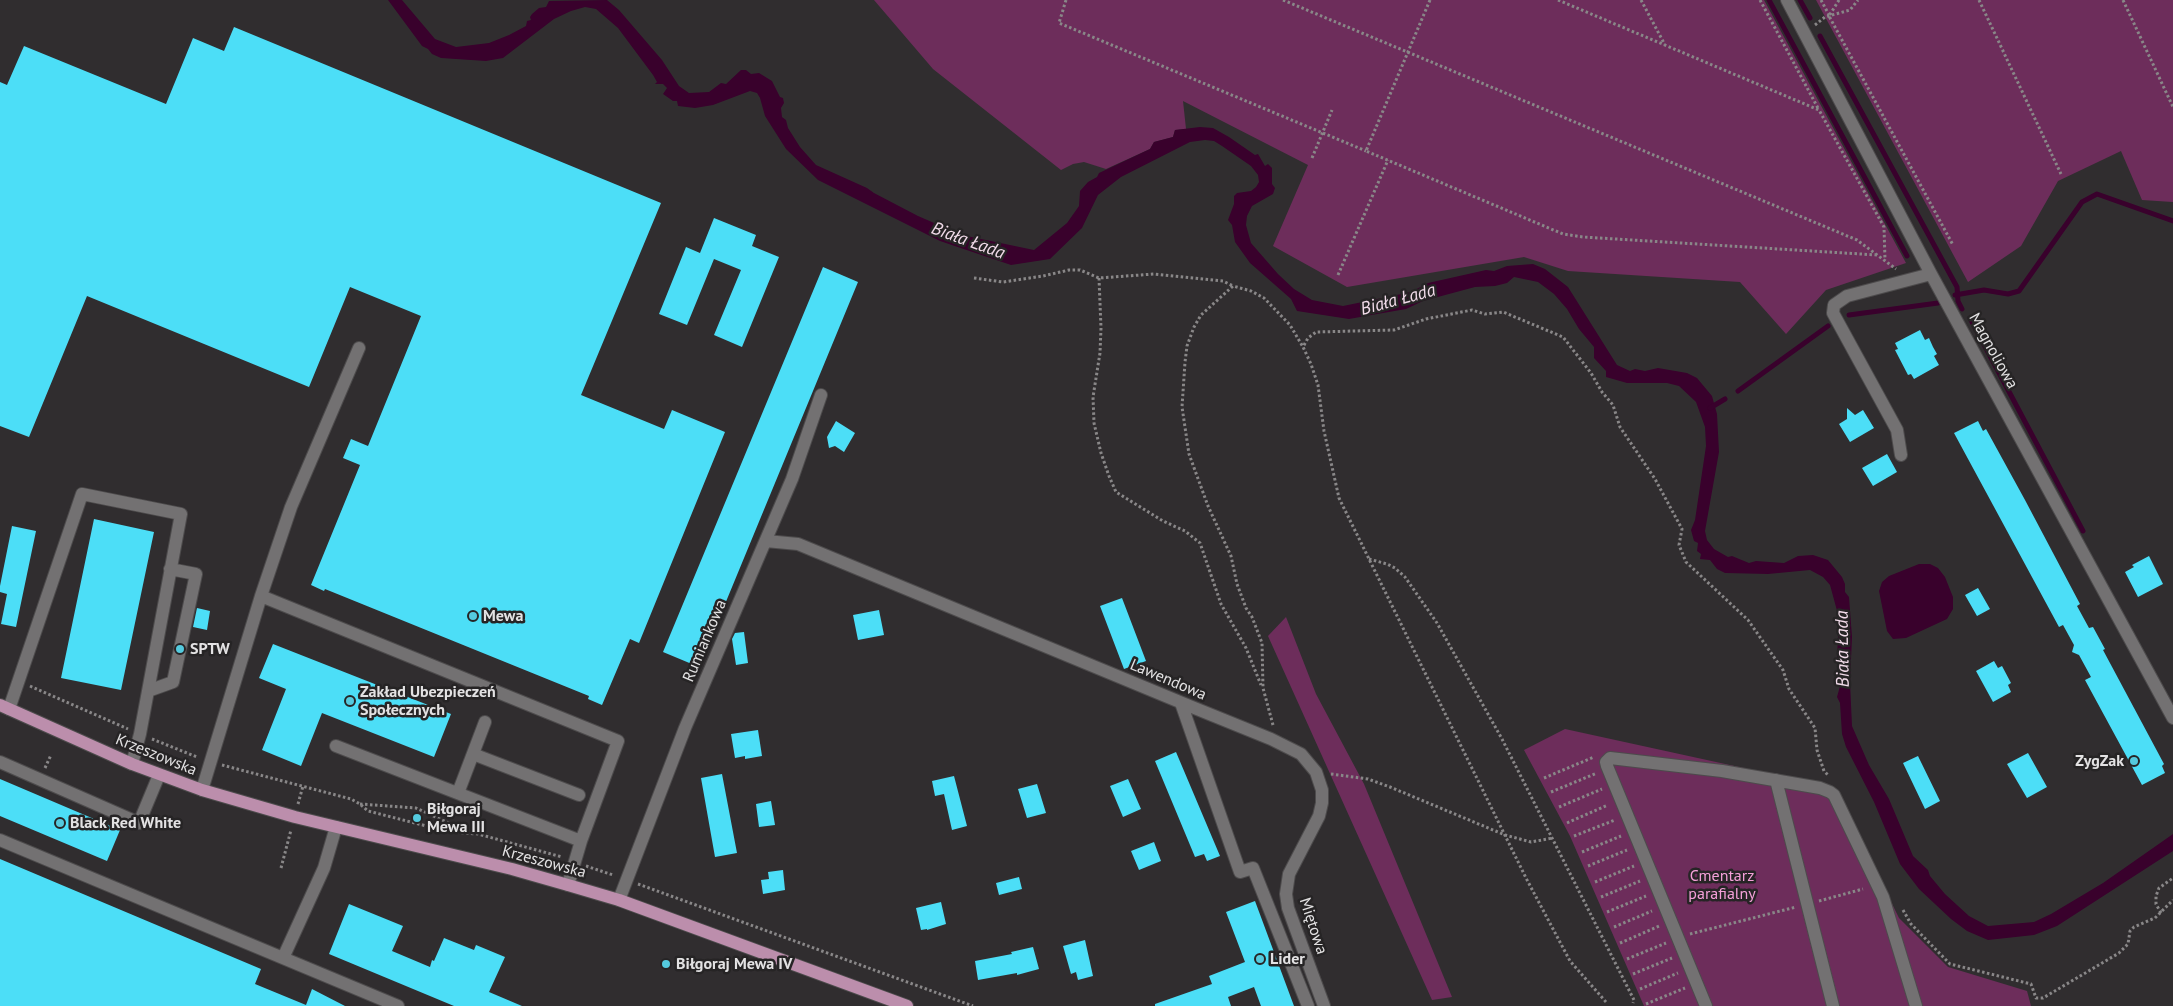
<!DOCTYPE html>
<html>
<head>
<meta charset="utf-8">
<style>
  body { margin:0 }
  canvas { display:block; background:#302d2f }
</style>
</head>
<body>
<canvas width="2173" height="1006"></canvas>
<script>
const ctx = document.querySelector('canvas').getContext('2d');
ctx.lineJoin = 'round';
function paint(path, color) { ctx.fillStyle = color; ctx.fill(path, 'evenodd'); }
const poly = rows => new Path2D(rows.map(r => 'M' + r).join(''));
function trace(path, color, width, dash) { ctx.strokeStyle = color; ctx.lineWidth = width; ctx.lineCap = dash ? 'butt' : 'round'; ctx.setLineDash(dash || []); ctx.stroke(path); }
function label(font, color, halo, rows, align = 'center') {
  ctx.font = font + ' "PT Sans",sans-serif'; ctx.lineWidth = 5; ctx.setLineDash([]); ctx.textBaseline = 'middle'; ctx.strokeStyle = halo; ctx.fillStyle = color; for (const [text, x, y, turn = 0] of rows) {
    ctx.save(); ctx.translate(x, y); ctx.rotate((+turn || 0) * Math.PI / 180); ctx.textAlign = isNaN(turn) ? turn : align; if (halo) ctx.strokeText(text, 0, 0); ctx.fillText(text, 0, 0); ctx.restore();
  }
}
paint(poly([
  [874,0,1764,0,1906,263,1826,290,1786,334,1740,282,1568,271,1524,257,1347,287,1273,246,1308,165,1183,101,1186,129,1175,130,1173,137,1154,142,1150,149,1106,169,1084,162,1073,164,1061,170,933,69],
  [1816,0,2173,0,2173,202,2142,200,2121,151,2058,181,2021,246,1968,282],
  [1286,617,1316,694,1364,784,1452,997,1432,1000,1268,636],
  [1565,729,1835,788,1899,918,1948,967,2027,991,2031,1006,1644,1006,1570,836,1524,750]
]), '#6d2d5b');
paint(poly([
  [388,0,402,0,435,39,456,47,489,43,509,35,526,26,527,21,531,20,530,17,532,14,539,8,546,7,549,1,607,0,619,10,662,60,679,86,689,93,709,92,721,83,726,84,741,70,746,70,751,74,759,73,772,81,780,97,783,98,784,103,781,108,782,117,786,120,788,128,800,147,816,165,867,188,874,193,918,216,962,235,1034,250,1067,223,1079,206,1080,191,1088,182,1097,177,1099,173,1150,149,1154,142,1173,137,1175,130,1200,127,1213,128,1229,137,1255,155,1258,154,1265,166,1268,164,1272,168,1272,184,1275,188,1273,194,1252,206,1247,216,1246,225,1251,243,1278,274,1294,289,1312,300,1343,306,1411,292,1428,283,1486,270,1494,271,1507,266,1533,264,1545,269,1568,287,1617,365,1630,371,1635,369,1645,371,1658,368,1687,373,1697,378,1712,396,1717,414,1719,452,1705,531,1707,540,1714,549,1728,557,1732,556,1749,563,1756,561,1784,563,1798,556,1813,555,1828,560,1842,577,1845,584,1845,592,1849,597,1852,637,1850,682,1852,726,1869,765,1889,799,1913,856,1928,870,1930,876,1945,894,1969,916,1988,926,2034,922,2051,914,2103,883,2173,834,2173,851,2057,926,2034,935,1988,940,1967,931,1951,919,1919,889,1900,864,1874,802,1846,747,1842,734,1840,703,1837,697,1840,686,1837,658,1839,618,1830,585,1823,577,1810,570,1768,574,1725,573,1717,569,1710,560,1700,559,1701,554,1697,551,1698,543,1694,541,1691,530,1695,520,1706,446,1705,427,1696,402,1679,386,1667,383,1627,383,1606,377,1606,371,1594,358,1594,347,1579,329,1567,309,1554,294,1538,282,1514,277,1507,283,1495,286,1475,287,1423,301,1406,309,1349,319,1297,311,1291,299,1250,263,1235,242,1232,225,1228,220,1234,204,1234,196,1237,193,1251,191,1256,187,1259,182,1258,175,1251,166,1222,146,1214,141,1205,140,1190,142,1121,177,1098,195,1082,228,1050,259,1011,265,940,241,818,180,786,149,765,116,760,98,757,93,750,91,713,105,695,108,678,106,677,101,673,101,663,94,667,88,663,84,655,84,657,82,653,75,618,28,596,9,585,7,571,11,554,19,503,58,486,61,441,58,432,54,428,49,422,46],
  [1919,564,1930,564,1938,568,1945,577,1953,597,1953,609,1947,619,1906,638,1893,639,1887,631,1879,591,1882,582,1889,576]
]), '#39012c');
trace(poly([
  [1769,0,1907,256],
  [1800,0,1810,18],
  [1820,36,1957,287,1958,301,1962,309],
  [1955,295,1984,290,2008,294,2019,291,2082,202,2097,194,2173,221],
  [1849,315,1938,303],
  [1971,320,2083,531],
  [1738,391,1828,326],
  [1710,408,1725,399]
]), '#39012c', 5);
paint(poly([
  [234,27,661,203,581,395,664,429,672,410,725,432,639,643,630,639,602,705,588,699,589,696,325,589,324,591,311,585,360,465,343,458,351,439,368,446,421,316,350,287,309,387,87,296,29,437,0,426,0,82,7,85,24,46,166,104,193,38,224,51],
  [714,218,756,235,752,246,779,257,742,347,714,335,741,270,714,259,687,325,659,314,686,247,700,253],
  [823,267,858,282,699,667,663,652],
  [1920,330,1925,340,1929,338,1933,347,1937,354,1934,356,1939,365,1914,379,1911,374,1908,375,1895,350,1898,349,1895,343],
  [1847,408,1855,415,1863,410,1874,428,1850,442,1839,424,1847,419],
  [836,421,855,433,844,452,835,446,829,448,827,437],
  [1978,421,1983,431,1986,429,2025,500,2080,604,2077,606,2089,628,2093,627,2105,649,2103,650,2164,764,2162,766,2165,773,2142,785,2085,680,2091,677,2079,655,2072,652,2074,645,2063,625,2059,627,1954,433],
  [1887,454,1897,472,1873,486,1862,468],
  [94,519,154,532,121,690,61,678],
  [12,526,36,531,16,627,1,624,7,594,0,592,0,586],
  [2149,556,2163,584,2138,597,2125,572,2134,567,2132,565],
  [1978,588,1990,609,1977,616,1965,595],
  [1122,598,1146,661,1124,669,1100,606],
  [197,608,210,611,207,630,193,627],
  [879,610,884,635,858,640,853,615],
  [744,632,748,663,736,665,732,639,735,633],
  [273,644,451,714,434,757,322,713,301,766,262,750,286,689,259,678],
  [1994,661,1998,668,2002,666,2011,683,2008,685,2011,692,1993,702,1976,671],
  [758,730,762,756,745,759,745,756,735,758,731,734],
  [1176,752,1220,856,1207,861,1204,854,1195,857,1155,761],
  [2028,753,2047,787,2027,798,2007,764],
  [1918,756,1940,801,1925,809,1903,763],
  [722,774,737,853,715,857,701,778],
  [954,776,967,826,952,830,944,794,935,796,932,781],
  [0,779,120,830,107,861,0,816],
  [1128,779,1141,809,1123,817,1110,786],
  [1037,784,1046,813,1027,818,1018,789],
  [771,801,775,825,759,827,756,804],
  [1154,842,1161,861,1139,870,1131,851],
  [0,859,261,969,255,984,306,1005,312,989,345,1006,0,1006],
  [783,870,785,890,763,894,761,880,769,879,768,872],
  [1019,877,1022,889,999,895,996,883],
  [1255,901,1294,1006,1261,1006,1254,987,1228,997,1231,1006,1155,1006,1155,1004,1212,984,1209,976,1245,962,1226,912],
  [941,902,946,924,927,930,927,929,921,930,916,908],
  [349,904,403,926,392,951,430,967,432,960,434,961,444,938,474,950,476,945,505,957,489,992,522,1006,454,1006,329,954],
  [1085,940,1093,976,1078,980,1076,972,1071,974,1063,946],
  [1033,947,1039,969,1017,975,1017,973,978,980,975,961,1012,954,1011,952]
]), '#4cdef7');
const minor = poly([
  [1787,0,1931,274,2173,718],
  [1901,455,1897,430,1833,313,1834,305,1847,296,1931,274],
  [766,541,798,544,1192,707,1271,739,1301,754,1316,772,1322,790,1322,803,1319,816,1289,874,1286,894,1288,908,1324,1006],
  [261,596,618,741,581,841,568,885],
  [148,691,173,682,196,574,170,569],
  [1181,703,1240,872,1253,868,1308,1006],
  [9,709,82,494,181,514,140,734,132,764],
  [336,746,581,841],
  [473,754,579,795],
  [0,762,139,823,159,775],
  [1776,780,1833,1006],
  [202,790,261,596,291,507,359,348],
  [458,793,485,722],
  [0,840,398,1006],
  [619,900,685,728,792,479,821,395],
  [283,958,324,868,336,827],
  [1706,1006,1607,766,1606,762,1610,758,1722,771,1820,788,1830,792,1834,795,1883,897,1916,1006]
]);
const major = poly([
  [0,705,132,764,202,790,295,817,512,869,568,885,619,900,907,1006]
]);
trace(minor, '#4d4b4c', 14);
trace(major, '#4d4b4c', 14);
trace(poly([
  [1066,0,1059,23,1366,151],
  [1283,0,1857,240,1896,269],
  [1430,0,1366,151,1563,234,1583,237,1877,255],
  [1558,0,1819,110,1884,227,1885,260],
  [1641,0,1665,45],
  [1760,0,1819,110],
  [1821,0,1829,15],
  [1839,0,1829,16,1953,245],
  [1979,0,2061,174],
  [2123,0,2173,107],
  [1815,25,1825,17,1850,10,1858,0],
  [1312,158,1332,110],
  [1338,275,1388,160],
  [974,278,1003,282,1043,276,1069,270,1080,270,1099,278,1154,274,1223,281,1233,286],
  [1099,278,1101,328,1100,353,1093,397,1094,423,1101,453,1109,476,1116,492,1163,521,1185,531,1200,543,1221,604,1246,648,1261,685],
  [1369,559,1387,564,1395,568,1405,577,1437,623,1502,739,1634,1000,1633,1003],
  [30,686,128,729],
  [1273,725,1263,688,1262,643,1252,617,1246,608,1237,584,1231,556,1208,506,1189,454,1182,407,1185,362,1187,346,1194,327,1201,315,1233,286,1251,291,1264,298,1290,325,1303,347],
  [152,739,197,757],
  [222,765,351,799,360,804,368,811,450,832,478,834,562,857],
  [45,768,51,755],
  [1331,774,1368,779,1390,787,1505,835,1531,842,1553,838],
  [1544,778,1594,757],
  [1551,792,1597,773],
  [298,804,303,786],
  [360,804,416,808,468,832],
  [1559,807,1602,789],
  [1567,823,1608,805],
  [1574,836,1615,820],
  [1582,852,1621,836],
  [586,866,613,875],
  [1588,866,1627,850],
  [281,868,291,830],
  [1595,882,1634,866],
  [638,884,973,1006],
  [1601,897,1640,881],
  [1819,901,1863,889],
  [1903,910,1911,924,1950,964,2031,984,2036,998,2043,998,2119,953,2128,944,2130,931,2134,927,2155,918,2173,900],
  [1607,912,1646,896],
  [2161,913,2156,904,2156,896,2159,888,2173,878],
  [1614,927,1652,911],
  [1690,934,1796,907],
  [1620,943,1659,926],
  [1627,959,1666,943],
  [1633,974,1672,958],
  [1640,989,1678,973],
  [1606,1002,1570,961,1526,878,1339,498,1324,431,1318,385,1311,364,1303,347,1308,338,1316,332,1394,330,1426,319,1472,310,1485,314,1503,312,1563,337,1591,373,1602,392,1613,405,1620,427,1655,479,1682,529,1679,545,1686,562,1748,620,1783,670,1789,689,1815,728,1817,750,1824,771,1828,775],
  [1646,1004,1685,988]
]), '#898788', 3, [2.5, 2.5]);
trace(minor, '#737172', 12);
trace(major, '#bc8eac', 12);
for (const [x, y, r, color] of [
  [473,616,5,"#54cade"],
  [180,649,5,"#54cade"],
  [350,701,5,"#54cade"],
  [2134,761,5,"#54cade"],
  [417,818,5,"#54cade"],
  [60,823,5,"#54cade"],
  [1260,959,5,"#54cade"],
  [666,964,5,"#54cade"]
]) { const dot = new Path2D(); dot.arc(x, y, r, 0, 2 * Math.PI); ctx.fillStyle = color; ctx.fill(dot); trace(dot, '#262425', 2); }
label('16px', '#e3e2e3', '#262425', [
  ["Magnoliowa",1993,351,61],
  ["Rumiankowa",705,641,-67],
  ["Lawendowa",1168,680,23],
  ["Krzeszowska",156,755,22],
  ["Krzeszowska",544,862,15],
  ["Miętowa",1313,926,72]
]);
label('bold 16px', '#e3e2e3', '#262425', [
  ["Mewa",483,616],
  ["SPTW",190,649],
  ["Zakład Ubezpieczeń",360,692],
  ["Społecznych",360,710],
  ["ZygZak",2124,761,"right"],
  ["Biłgoraj",427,809],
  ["Mewa III",427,827],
  ["Black Red White",70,823],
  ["Lider",1270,959],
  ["Biłgoraj Mewa IV",676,964]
], 'left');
label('16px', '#f5a0d9', '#262425', [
  ["Cmentarz",1722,876],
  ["parafialny",1722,894]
]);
label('italic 18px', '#f1dbe9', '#262425', [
  ["Biała Łada",968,241,20],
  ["Biała Łada",1398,300,-15],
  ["Biała Łada",1843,649,-91]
]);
</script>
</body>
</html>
